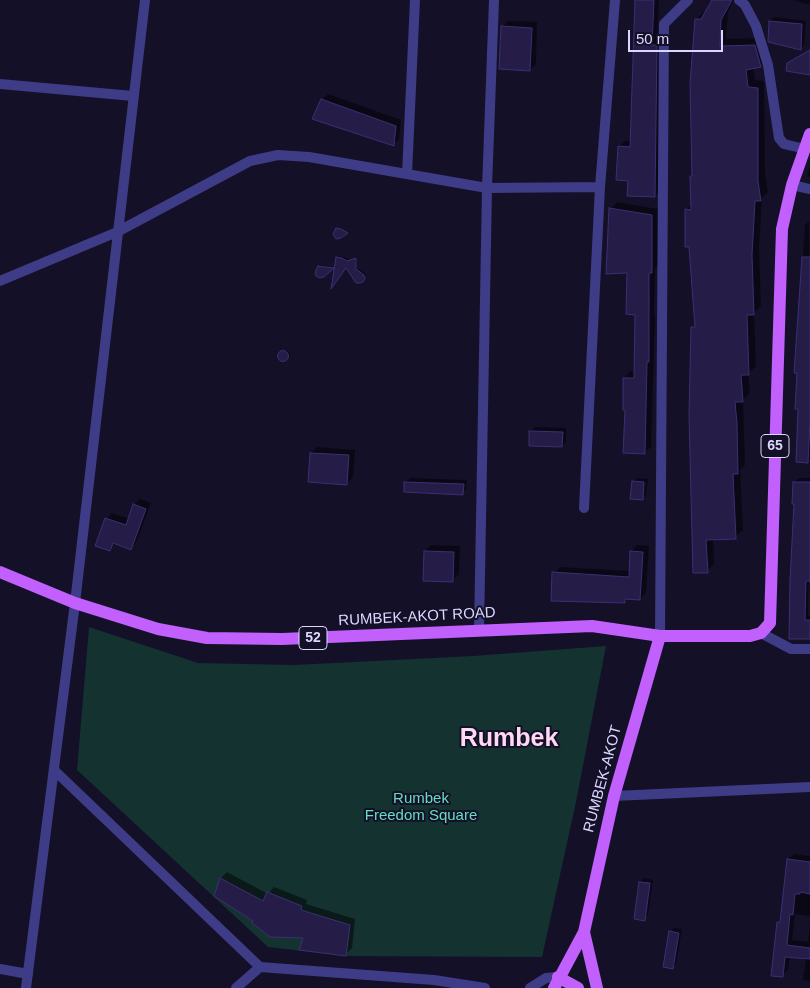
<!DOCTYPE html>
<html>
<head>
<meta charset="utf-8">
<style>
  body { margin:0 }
  #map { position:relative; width:810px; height:988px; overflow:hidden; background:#141028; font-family:Arial,sans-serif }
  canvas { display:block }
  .scale { position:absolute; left:628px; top:30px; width:95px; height:22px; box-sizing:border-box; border:2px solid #dcd7fe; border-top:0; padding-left:6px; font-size:15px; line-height:18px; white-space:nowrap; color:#dcd7fe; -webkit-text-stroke:4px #141028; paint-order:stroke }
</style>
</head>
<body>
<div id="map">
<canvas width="810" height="988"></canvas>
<div class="scale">50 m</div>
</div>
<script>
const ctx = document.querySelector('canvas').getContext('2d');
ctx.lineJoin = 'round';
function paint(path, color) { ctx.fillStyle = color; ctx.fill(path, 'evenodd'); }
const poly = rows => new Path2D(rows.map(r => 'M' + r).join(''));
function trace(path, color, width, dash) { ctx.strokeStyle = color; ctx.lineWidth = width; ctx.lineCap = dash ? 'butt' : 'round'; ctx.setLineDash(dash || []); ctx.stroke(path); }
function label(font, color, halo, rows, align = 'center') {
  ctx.font = font + ' Arial,sans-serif'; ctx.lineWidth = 4; ctx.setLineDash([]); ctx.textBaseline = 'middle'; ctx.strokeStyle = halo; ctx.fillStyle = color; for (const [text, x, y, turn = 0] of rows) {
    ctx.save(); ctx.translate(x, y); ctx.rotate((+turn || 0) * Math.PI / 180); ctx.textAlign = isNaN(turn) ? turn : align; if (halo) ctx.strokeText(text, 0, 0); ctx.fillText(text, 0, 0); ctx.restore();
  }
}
paint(poly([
  [89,627,198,663,293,665,473,656,606,646,576,802,542,957,346,956,268,947,77,770]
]), '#133230');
paint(poly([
  [636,0,659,0,657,39,662,40,660,191,655,196,630,180,619,146,625,141,632,141],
  [714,0,734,0,728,12,726,39,762,38,768,58,761,65,753,67,755,80,764,81,765,173,768,192,762,198,759,247,761,306,754,313,756,366,748,374,750,393,743,400,745,465,740,470,743,530,735,537,713,538,714,564,707,571,692,328,696,324,686,210,692,204,691,176,694,174,696,19,704,12,707,12],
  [793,0,810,0,810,5],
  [774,17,806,21,804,45,800,49,770,21],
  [508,21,537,22,536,64,530,70,502,27],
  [328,94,401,120,399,139,393,145,322,100],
  [810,165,810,177,807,176],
  [617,202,658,209,658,265,655,268,654,315,655,315,651,447,644,453,626,409,624,378,631,371,636,372,636,313,628,272,610,209],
  [809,221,810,459,808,461,800,408,798,372,795,371,805,225],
  [339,256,344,257,349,260,357,258,357,268,366,274,365,279,347,266,337,257],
  [321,265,333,267,323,276,316,271],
  '280 355a5 5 0 1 1 10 0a5 5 0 1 1-10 0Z',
  [535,427,566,428,566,442,562,446,531,431],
  [317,447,355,450,353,477,347,483,311,453],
  [410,478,467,480,466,489,462,493,406,482],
  [637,478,648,479,646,495,642,499,633,482],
  [799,478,810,478,808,616,810,616,810,638,791,638,796,503,794,482],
  [140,499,151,503,136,543,131,548,115,543,109,550,106,519,112,513,129,519,134,505],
  [431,545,460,546,459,574,452,581,425,551],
  [637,545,649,546,646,593,640,599,628,598,625,602,554,573,560,567,630,571,631,552],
  [794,854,810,856,810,916,795,914,792,940,808,942,810,925,810,981,803,980,806,958,790,956,788,970,782,975,778,922,781,919,788,860],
  [227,872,268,894,274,887,307,900,306,904,355,919,352,948,346,954,305,937,254,921,215,896,221,878],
  [644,878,653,880,648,915,644,919,640,882],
  [674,928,682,929,676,964,673,968,670,932]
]), '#0007');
const building = poly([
  [635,0,654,0,652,45,657,45,655,197,627,196,628,181,616,180,618,146,630,147,635,0],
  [712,0,732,0,721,20,720,46,755,45,761,67,746,70,748,87,758,88,758,181,761,201,755,201,752,255,754,315,747,315,749,375,741,375,743,402,735,402,737,423,738,474,733,474,736,539,706,540,708,573,693,573,689,415,691,327,695,327,689,247,685,247,685,209,691,210,690,176,692,176,690,83,695,19,701,19,712,0],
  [769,21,802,24,801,50,768,42,769,21],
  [501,26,532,28,530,71,499,69,501,26],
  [810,50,810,75,786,71,787,63,810,50],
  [321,99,396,126,394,146,312,119,321,99],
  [609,208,652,215,652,273,649,273,649,362,647,362,645,454,623,453,625,410,623,410,623,378,634,378,635,315,626,314,627,273,606,274,609,208],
  [336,228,341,229,348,233,341,238,336,239,333,234,336,228],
  [336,257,342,258,347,261,356,258,356,269,364,275,365,279,363,282,360,283,356,283,346,268,331,289,336,257],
  [802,257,810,257,810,421,808,463,796,462,798,409,795,409,797,373,794,373,802,257],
  [318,266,334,268,324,277,320,278,316,276,315,272,318,266],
  '277.5 356a5.5 5.5 0 1 1 11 0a5.5 5.5 0 1 1-11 0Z',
  [529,431,563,432,562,447,529,446,529,431],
  [310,453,349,455,347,485,308,482,310,453],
  [632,481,644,482,643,500,630,499,632,481],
  [404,482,464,484,463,495,404,492,404,482],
  [793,482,810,482,810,581,806,581,805,620,810,620,810,639,789,639,790,580,794,504,792,504,793,482],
  [133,504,146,509,131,550,113,543,110,551,95,546,105,518,126,525,133,504],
  [424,551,454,552,453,582,423,581,424,551],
  [630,551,643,552,640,600,625,599,625,603,551,601,552,572,629,577,630,551],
  [787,859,810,862,810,894,800,892,800,894,795,894,793,915,790,914,787,945,810,948,810,959,785,957,783,977,771,976,777,922,780,922,787,859],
  [220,878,263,901,267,892,302,906,301,910,350,925,346,956,299,950,303,938,270,937,252,923,253,921,214,896,220,878],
  [639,882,650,883,645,921,634,919,639,882],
  [669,931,679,933,673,969,663,967,669,931]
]);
paint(building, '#251d48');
trace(building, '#3c2f74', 1);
trace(poly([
  [739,0,745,5,756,26,768,65,779,138,784,144,805,149],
  [0,84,133,96],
  [407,174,415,0],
  [792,185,810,189],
  [0,281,117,232,250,161,278,155,309,157,487,188,600,187],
  [584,508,600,187,615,0],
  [479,630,487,188,494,0],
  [761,633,791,649,810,649],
  [660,636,664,24,688,0],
  [54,770,260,967],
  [614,796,810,787],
  [0,969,28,974],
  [26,988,75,603,145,0],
  [236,988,260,967,434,980,485,988],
  [530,988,546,978,558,977]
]), '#3e3c86', 10);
trace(poly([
  [0,572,75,603,158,629,207,638,282,639,592,626,660,636,750,636,761,633,770,623,782,229,792,185,810,134],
  [584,932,597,988],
  [558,977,578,988],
  [554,988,584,932,614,796,660,636]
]), '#c160fc', 12);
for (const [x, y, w] of [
  [775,446,28],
  [313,638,28]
]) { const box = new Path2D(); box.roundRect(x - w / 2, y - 11.5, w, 23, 4); ctx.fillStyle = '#141028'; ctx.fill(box); trace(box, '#dcd7fe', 1); }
label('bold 14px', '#dcd7fe', null, [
  ["65",775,446],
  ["52",313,638]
]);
label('15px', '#dcd7fe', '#141028', [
  ["RUMBEK-AKOT ROAD",417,617,-3],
  ["RUMBEK-AKOT",603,779,-75]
]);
label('15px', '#63debf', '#141028', [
  ["Rumbek",421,799],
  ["Freedom Square",421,816]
]);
label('bold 25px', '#fed9f1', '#141028', [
  ["Rumbek",509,739]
]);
</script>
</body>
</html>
